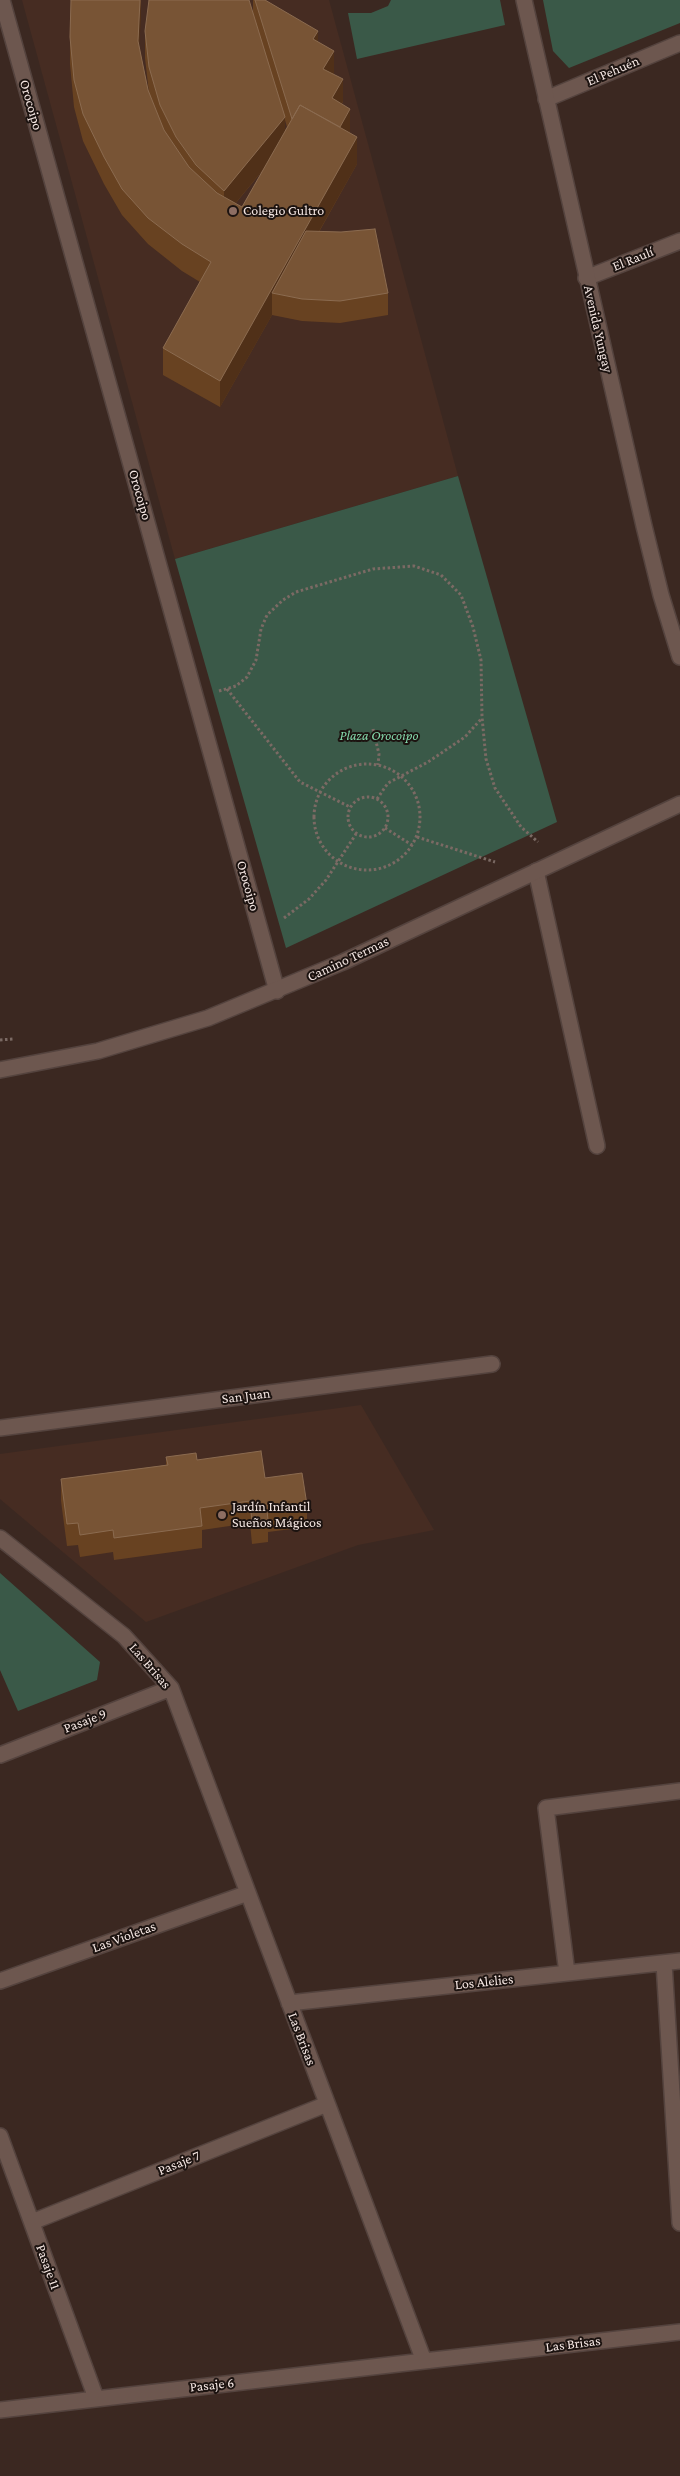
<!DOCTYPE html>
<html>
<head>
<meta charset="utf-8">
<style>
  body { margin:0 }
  canvas { display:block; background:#3b2821 }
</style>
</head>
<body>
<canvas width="680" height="2476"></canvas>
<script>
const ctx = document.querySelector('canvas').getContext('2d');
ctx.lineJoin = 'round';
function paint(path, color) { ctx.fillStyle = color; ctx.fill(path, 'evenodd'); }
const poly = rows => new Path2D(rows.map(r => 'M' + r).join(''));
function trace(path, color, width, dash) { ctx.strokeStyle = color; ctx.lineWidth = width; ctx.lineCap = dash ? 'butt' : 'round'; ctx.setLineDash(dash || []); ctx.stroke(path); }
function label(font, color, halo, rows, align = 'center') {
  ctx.font = font + ' "Crimson Pro",serif'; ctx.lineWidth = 4; ctx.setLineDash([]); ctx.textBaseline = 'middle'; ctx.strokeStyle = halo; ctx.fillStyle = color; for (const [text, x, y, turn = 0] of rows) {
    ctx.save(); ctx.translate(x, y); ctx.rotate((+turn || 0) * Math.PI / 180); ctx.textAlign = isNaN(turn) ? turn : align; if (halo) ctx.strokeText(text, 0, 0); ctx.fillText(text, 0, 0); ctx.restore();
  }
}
paint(poly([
  [22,0,329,0,458,476,175,559],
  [361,1405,434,1530,358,1545,146,1622,0,1499,0,1454]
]), '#462c22');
paint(poly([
  [391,0,500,0,505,25,357,59,348,13,371,13,388,6],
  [543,0,680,0,680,23,569,68,553,51],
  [458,476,557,822,286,948,175,559],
  [0,1573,100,1662,97,1680,18,1711,0,1670]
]), '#3a5948');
const lane = poly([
  [536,871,597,1146]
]);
const street = poly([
  [2,0,277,991],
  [546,99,680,43],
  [586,278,680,241],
  [0,1428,492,1364],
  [0,1538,124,1636,171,1688,424,2361,680,2332],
  [0,1755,171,1688],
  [664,1963,680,2223],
  [567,1973,546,1808,680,1791],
  [0,1981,248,1893],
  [289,2003,680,1961],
  [0,2136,96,2398],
  [32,2222,327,2104],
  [0,2410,424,2361]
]);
const secondary = poly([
  [524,0,644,526,661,595,680,657],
  [0,1070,98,1051,208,1018,343,962,680,804]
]);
trace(lane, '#54433e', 18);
trace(street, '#54433e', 18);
trace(secondary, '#54433e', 18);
trace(poly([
  [227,689,300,782,350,807],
  [219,691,236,686,247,677,256,660,261,629,267,615,283,600,296,592,373,569,414,566,441,575,461,595,473,627,481,660,482,717,486,759,495,788,521,827,538,842],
  [373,729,379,754,378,765],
  '314 817a53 53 0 1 1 106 0a53 53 0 1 1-106 0Z',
  '348 817a20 20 0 1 1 40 0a20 20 0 1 1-40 0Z',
  [377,799,388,783,428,762,465,737,482,718],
  [385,828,412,845],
  [417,837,495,862],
  [284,918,309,899,326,880,356,834],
  [0,1040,13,1039]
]), '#7b6a64', 3, [2.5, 2.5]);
trace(lane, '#6d574f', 15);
trace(street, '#6d574f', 15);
trace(secondary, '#6d574f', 15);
paint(poly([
  [141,0,139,46,149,93,145,58,145,31,253,12,253,0,265,0,318,42,334,73,333,74,343,101,342,104,350,131,349,133,357,164,319,232,388,293,388,315,340,323,302,321,272,315,220,407,163,375,163,348,200,282,182,271,148,244,122,215,104,184,83,141,74,107,70,64,70,37],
  [285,120,287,127,285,130],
  [263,170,242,207,235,204],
  [166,1457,197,1460,265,1478,307,1505,307,1527,268,1532,268,1542,252,1544,250,1523,202,1530,202,1548,114,1560,113,1552,80,1557,78,1545,67,1546,61,1501,61,1479,166,1465]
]), '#684221');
paint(poly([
  [140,0,141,16,138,68,138,41],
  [318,31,318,53,313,39],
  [334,51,334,73,323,91,323,69],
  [343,79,343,101,332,121,332,98],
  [350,109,350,131,337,153,337,131],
  [285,117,285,143,224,217,224,191],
  [357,137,357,164,283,295,272,293,272,315,220,407,220,381]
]), '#503018');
const building = poly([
  [71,0,140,0,138,41,148,90,164,130,189,167,217,193,242,207,300,105,357,137,220,381,163,348,211,262,182,244,148,218,122,189,104,157,83,114,74,80,70,37,71,0],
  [149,0,249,0,285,117,224,191,196,165,176,137,160,105,149,67,145,31,149,0],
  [255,0,265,0,318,31,313,39,334,51,323,69,343,79,332,98,350,109,340,127,300,105,292,119,255,0],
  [375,229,388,293,340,301,302,299,272,293,306,231,341,232,375,229],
  [261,1451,265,1478,302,1473,307,1505,267,1510,268,1520,252,1522,250,1501,200,1508,202,1526,114,1538,113,1530,80,1535,78,1523,67,1524,61,1479,168,1465,166,1457,196,1453,197,1460,261,1451]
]);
paint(building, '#785435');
trace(building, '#8b6b50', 1);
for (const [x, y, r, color] of [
  [233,211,5,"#8d6e63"],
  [222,1515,5,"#8d6e63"]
]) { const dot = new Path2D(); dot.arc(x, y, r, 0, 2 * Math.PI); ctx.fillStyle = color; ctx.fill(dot); trace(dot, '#1c1310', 2); }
label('14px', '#f4e6e2', '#1c1310', [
  ["El Pehuén",613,71,-23],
  ["Orocoipo",31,105,74],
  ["El Raulí",633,259,-22],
  ["Avenida Yungay",598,329,77],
  ["Orocoipo",140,495,74],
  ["Orocoipo",248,886,74],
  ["Camino Termas",348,959,-25],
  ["San Juan",246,1396,-7],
  ["Las Brisas",150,1666,49],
  ["Pasaje 9",85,1721,-21],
  ["Las Violetas",124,1937,-20],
  ["Los Alelies",484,1982,-6],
  ["Las Brisas",302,2039,69],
  ["Pasaje 7",179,2163,-22],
  ["Pasaje 11",48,2267,70],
  ["Las Brisas",573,2344,-7],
  ["Pasaje 6",212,2385,-6]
]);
label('14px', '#f4e6e2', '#1c1310', [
  ["Colegio Gultro",243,211],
  ["Jardín Infantil",232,1507],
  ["Sueños Mágicos",232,1523]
], 'left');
label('italic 14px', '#84d8ab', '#1c1310', [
  ["Plaza Orocoipo",379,736]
]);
</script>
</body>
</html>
